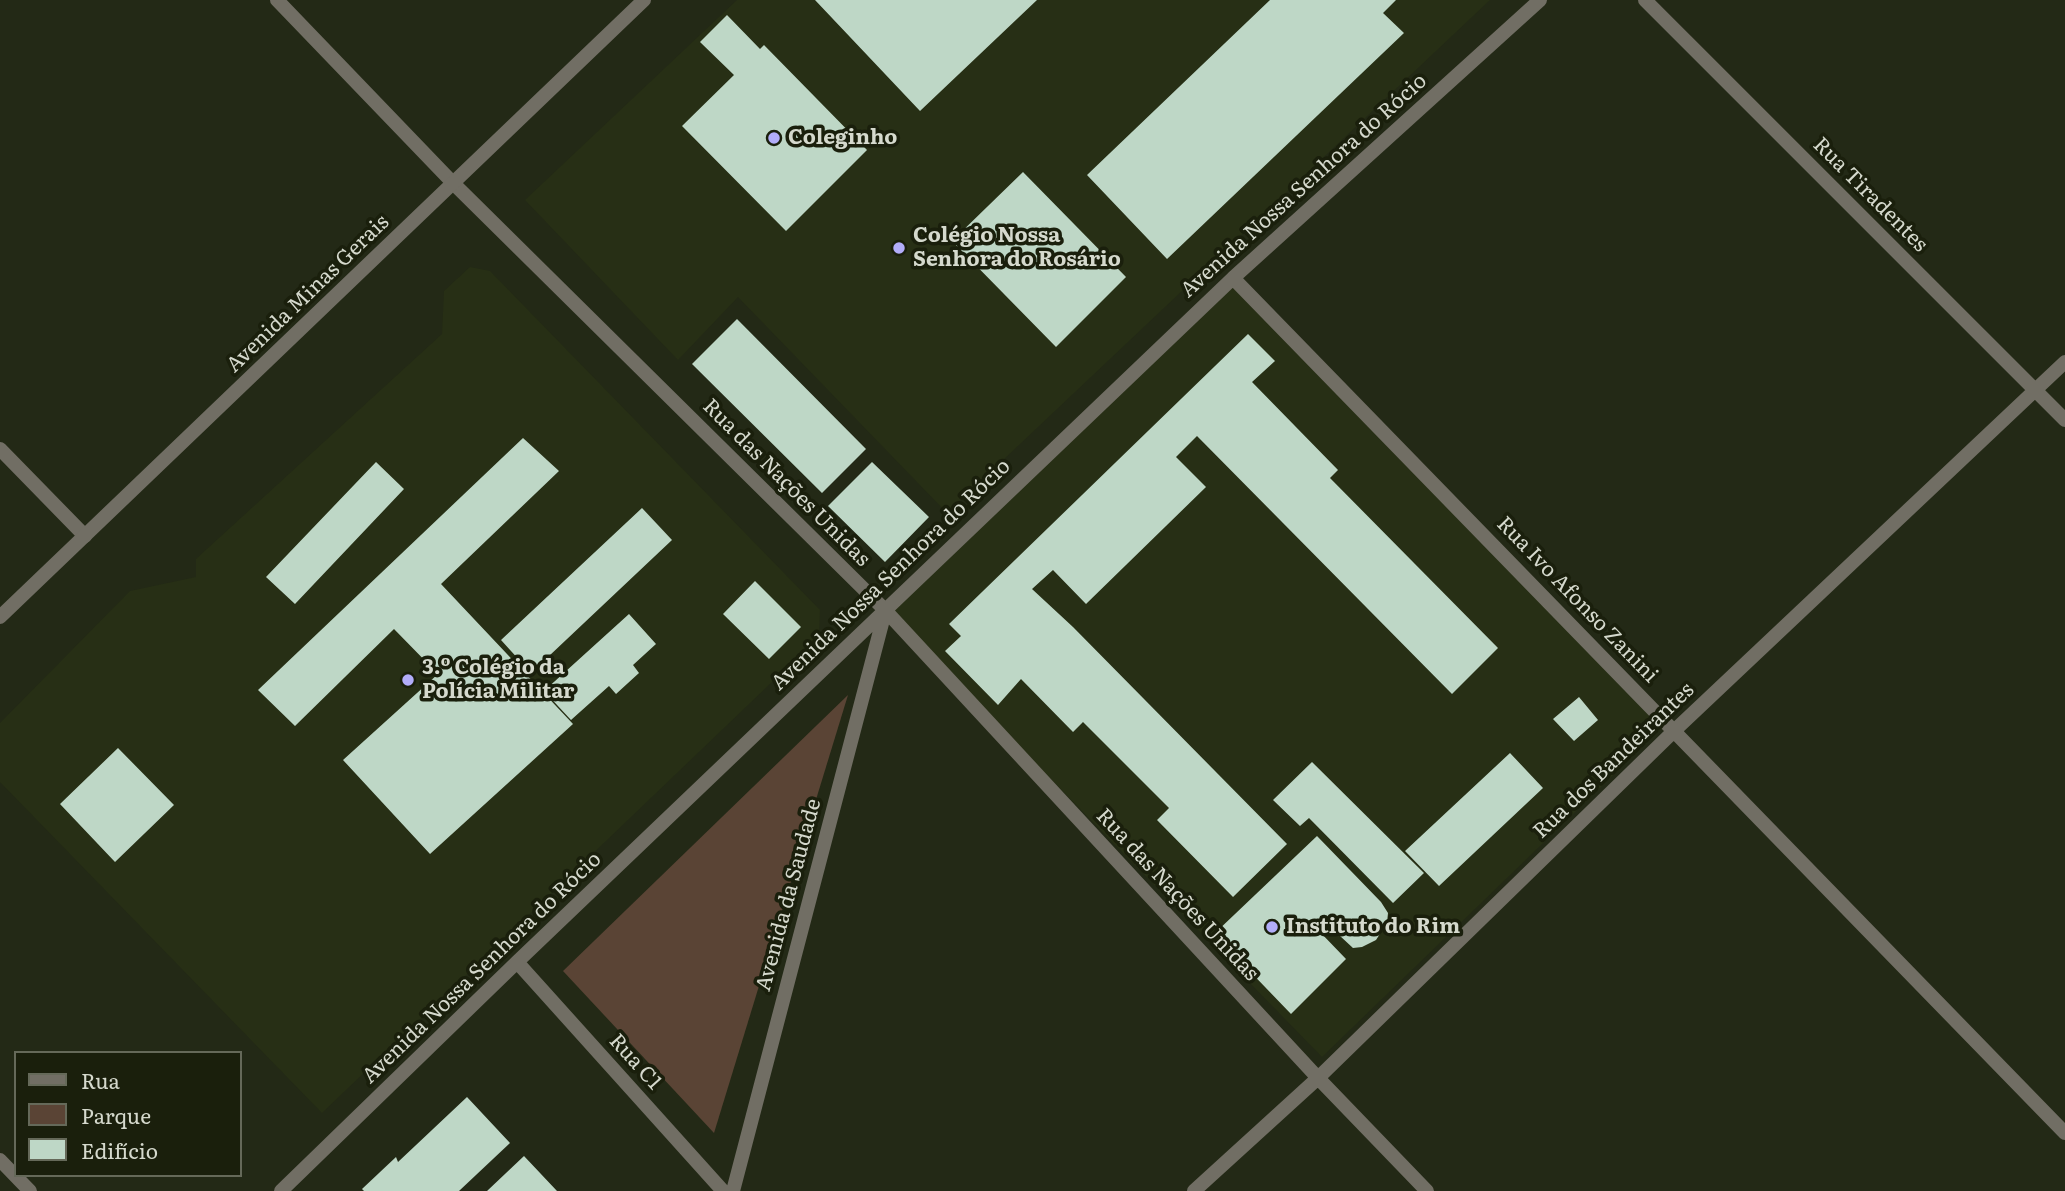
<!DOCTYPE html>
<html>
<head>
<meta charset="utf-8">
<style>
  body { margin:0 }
  #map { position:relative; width:2065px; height:1191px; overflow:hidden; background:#232916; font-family:Literata,serif }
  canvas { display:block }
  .legend { position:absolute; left:14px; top:1051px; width:228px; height:126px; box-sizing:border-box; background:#1a1f0c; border:2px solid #656959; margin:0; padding:9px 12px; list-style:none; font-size:21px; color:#d5d9cd }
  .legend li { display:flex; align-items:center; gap:14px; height:35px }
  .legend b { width:35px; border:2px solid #656959 }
</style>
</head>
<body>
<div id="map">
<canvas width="2065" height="1191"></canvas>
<ul class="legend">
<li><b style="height:9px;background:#716e64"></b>Rua</li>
<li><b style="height:19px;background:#5a4435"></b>Parque</li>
<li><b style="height:19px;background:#bed7c6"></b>Edifício</li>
</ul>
</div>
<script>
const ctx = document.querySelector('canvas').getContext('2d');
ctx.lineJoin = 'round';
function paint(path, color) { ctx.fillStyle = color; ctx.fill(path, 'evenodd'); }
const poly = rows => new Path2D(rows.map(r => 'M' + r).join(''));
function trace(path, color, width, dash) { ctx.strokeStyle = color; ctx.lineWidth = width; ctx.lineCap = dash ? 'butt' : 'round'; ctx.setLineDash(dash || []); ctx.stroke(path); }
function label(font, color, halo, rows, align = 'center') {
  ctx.font = font + ' Literata,serif'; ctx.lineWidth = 7; ctx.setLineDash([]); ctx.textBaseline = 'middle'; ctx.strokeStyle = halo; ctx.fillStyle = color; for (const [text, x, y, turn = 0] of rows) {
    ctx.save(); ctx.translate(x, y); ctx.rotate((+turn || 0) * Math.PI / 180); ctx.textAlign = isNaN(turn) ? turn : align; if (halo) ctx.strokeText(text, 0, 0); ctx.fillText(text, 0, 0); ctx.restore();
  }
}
paint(poly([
  [737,0,1490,0,947,513,738,297,678,360,525,200],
  [470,267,490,271,820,610,819,637,322,1113,0,782,0,723,130,591,196,577,196,559,442,334,444,291],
  [1237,283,1664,726,1322,1057,887,611]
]), '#272f15');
paint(poly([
  [848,695,714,1133,563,971]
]), '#5a4435');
paint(poly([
  [815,0,1037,0,920,111],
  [1270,0,1396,0,1383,13,1404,33,1167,259,1087,175],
  [727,15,760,49,764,45,867,150,786,231,682,126,734,75,700,42],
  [1023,172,1126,277,1056,347,952,241],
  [737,319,866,449,822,493,692,364],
  [1248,334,1275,361,1252,382,1338,470,1330,478,1498,648,1452,694,1197,436,1176,457,1206,487,1086,604,1053,570,1032,589,1073,627,1287,844,1233,897,1157,820,1169,808,1083,722,1073,732,1021,679,998,705,945,651,961,636,949,624],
  [523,438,559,471,441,584,573,724,430,854,343,760,438,674,394,629,295,726,258,690],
  [376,462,404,489,295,604,266,577],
  [872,462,929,517,885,562,828,506],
  [642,508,672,540,531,673,501,640],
  [755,581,801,627,769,659,723,614],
  [629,614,656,644,633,665,639,673,616,694,609,686,571,720,544,691],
  [1579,697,1598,720,1574,741,1553,719],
  [118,748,174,805,115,862,60,804],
  [1510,753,1543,788,1439,886,1405,851],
  [1312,762,1424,873,1393,903,1309,818,1300,826,1273,800],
  [1317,836,1381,902,1388,913,1387,923,1376,940,1362,947,1353,948,1326,923,1319,931,1346,959,1291,1014,1214,934],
  [467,1097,510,1143,459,1191,364,1191,362,1189,396,1157,398,1162],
  [524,1156,557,1191,487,1191]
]), '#bed7c6');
trace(poly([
  [277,0,453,183,885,610,1318,1078,1427,1191],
  [1645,0,2065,420],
  [1233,278,2065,1133],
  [0,449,85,536],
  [517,962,723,1191],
  [0,1160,30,1191],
  [281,1191,517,962,1233,278,1540,0],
  [733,1191,885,612],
  [1194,1191,1318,1078,1675,730,2065,362]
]), '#716e64', 14);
trace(poly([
  [0,617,644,0]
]), '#716e64', 14);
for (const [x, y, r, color] of [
  [774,138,7,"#b2adf9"],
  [899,248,7,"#b2adf9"],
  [408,680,7,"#b2adf9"],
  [1272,927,7,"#b2adf9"]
]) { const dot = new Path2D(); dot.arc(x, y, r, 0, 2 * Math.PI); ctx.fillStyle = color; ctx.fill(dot); trace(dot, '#1a1f0c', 2.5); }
label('bold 21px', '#d5d9cd', '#1a1f0c', [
  ["Coleginho",788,138],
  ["Colégio Nossa",913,236],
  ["Senhora do Rosário",913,260],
  ["3.º Colégio da",422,668],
  ["Polícia Militar",422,692],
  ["Instituto do Rim",1286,927]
], 'left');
label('21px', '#d5d9cd', '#1a1f0c', [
  ["Avenida Nossa Senhora do Rócio",1304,186,-42],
  ["Rua Tiradentes",1870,195,45],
  ["Avenida Minas Gerais",308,294,-44],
  ["Rua das Nações Unidas",786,483,45],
  ["Avenida Nossa Senhora do Rócio",891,575,-44],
  ["Rua Ivo Afonso Zanini",1577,600,46],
  ["Rua dos Bandeirantes",1614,761,-44],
  ["Avenida da Saudade",789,895,-75],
  ["Rua das Nações Unidas",1177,895,47],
  ["Avenida Nossa Senhora do Rócio",482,968,-44],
  ["Rua C1",635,1062,48]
]);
</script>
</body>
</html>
